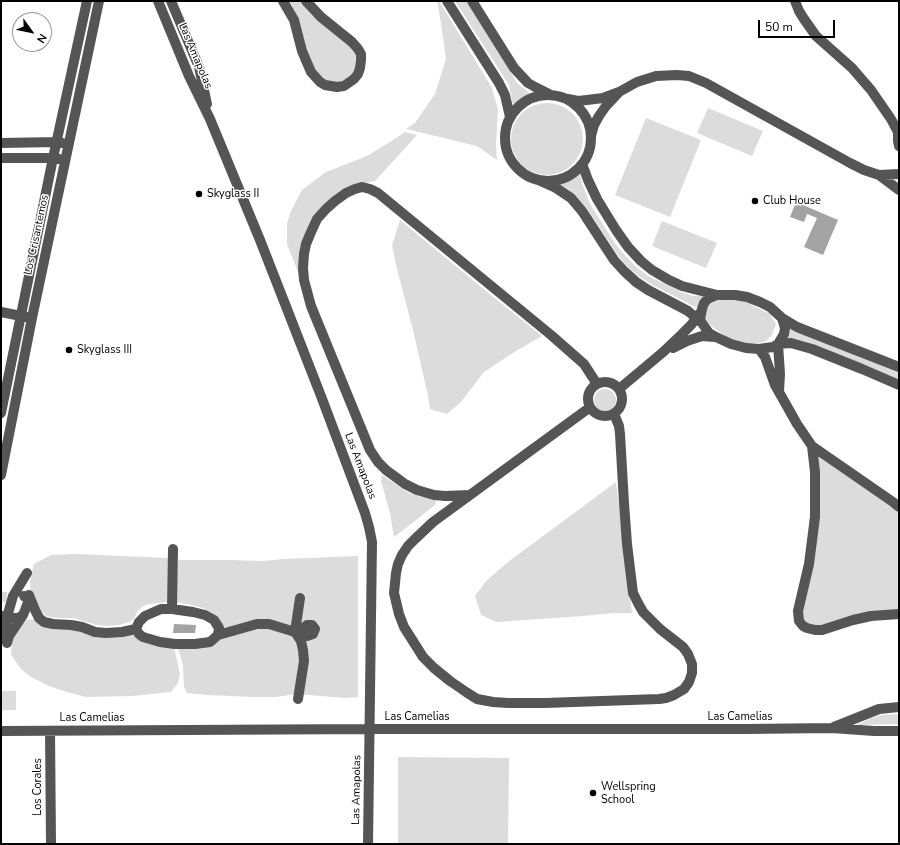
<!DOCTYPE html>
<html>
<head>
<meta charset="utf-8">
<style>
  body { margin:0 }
  #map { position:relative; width:900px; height:845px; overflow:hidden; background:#fff; font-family:"Nunito Sans",sans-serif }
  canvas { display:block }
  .frame { position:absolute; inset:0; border:2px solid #000; pointer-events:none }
  .north { position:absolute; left:12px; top:12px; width:40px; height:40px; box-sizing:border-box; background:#fff; border:1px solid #999; border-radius:50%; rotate:123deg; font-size:11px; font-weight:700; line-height:16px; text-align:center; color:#000 }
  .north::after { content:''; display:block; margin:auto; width:14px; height:18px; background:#000; clip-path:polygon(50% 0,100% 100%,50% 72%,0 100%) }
  .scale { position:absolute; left:758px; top:20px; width:77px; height:18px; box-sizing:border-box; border:2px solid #000; border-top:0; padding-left:5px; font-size:12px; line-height:14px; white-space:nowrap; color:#000; -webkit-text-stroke:3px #fff; paint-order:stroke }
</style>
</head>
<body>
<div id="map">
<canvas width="900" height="845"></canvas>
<div class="frame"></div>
<div class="north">N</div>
<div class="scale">50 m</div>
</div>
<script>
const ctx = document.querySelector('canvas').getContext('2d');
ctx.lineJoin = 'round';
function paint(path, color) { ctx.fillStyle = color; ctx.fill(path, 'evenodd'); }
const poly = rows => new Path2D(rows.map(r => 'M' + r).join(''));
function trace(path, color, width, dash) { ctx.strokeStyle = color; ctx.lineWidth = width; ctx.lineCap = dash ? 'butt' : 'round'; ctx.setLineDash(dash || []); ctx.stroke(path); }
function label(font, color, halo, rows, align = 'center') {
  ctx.font = font + ' "Nunito Sans",sans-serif'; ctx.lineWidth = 3; ctx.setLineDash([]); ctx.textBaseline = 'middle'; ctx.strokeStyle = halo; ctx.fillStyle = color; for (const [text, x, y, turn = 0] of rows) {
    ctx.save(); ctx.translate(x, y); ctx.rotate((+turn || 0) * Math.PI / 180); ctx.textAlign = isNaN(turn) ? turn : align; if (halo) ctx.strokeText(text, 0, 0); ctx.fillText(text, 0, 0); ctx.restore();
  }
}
paint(poly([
  [289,1,300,1,313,16,347,43,356,55,355,68,351,77,341,84,328,83,321,78,312,68,303,42,299,24,292,5],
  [437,1,439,1,492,88,498,110,496,145,497,160,477,146,406,129,415,123,435,94,446,59,441,23],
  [455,1,466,1,518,84,530,93,513,105,509,85],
  '511 139a36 36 0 1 1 72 0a36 36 0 1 1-72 0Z',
  [708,108,763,131,752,156,697,133],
  [646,118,701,140,670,217,615,195],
  [405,132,417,135,375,181,365,183,315,217,301,280,287,244,287,223,291,211,302,190,326,172,367,156,390,142],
  [579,172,582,183,590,204,616,245,634,265,648,276,681,292,693,296,704,296,697,308,649,283,637,275,625,264,615,251,586,207,575,195,568,189,558,184,566,182],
  [400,220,486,291,542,336,516,351,484,372,461,402,447,414,430,409,428,396,413,330,397,269,392,245],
  [662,221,717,243,706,268,652,246],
  [722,298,741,300,770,314,776,324,772,335,765,342,749,344,734,341,722,334,709,324,704,316,705,308,713,303],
  [789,327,899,373,899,382,821,347,802,341,785,339],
  '594 400a11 11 0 1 1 22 0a11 11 0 1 1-22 0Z',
  [812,446,899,507,899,614,822,630,799,621,809,564],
  [382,475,407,492,421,497,435,498,436,504,415,521,394,537,390,513,381,481],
  [616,482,632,613,615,613,583,616,496,622,481,615,475,596,487,580,508,562],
  [76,554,168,558,168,602,150,604,143,606,137,612,134,619,129,622,119,625,107,626,96,625,73,618,59,618,50,617,43,614,31,597,30,581,34,564,51,555],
  [358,556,358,697,345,698,296,694,276,697,253,697,207,695,187,693,184,687,183,665,178,648,183,647,208,644,223,637,231,635,248,626,261,624,288,630,299,637,303,637,307,639,313,638,317,634,319,627,312,620,306,621,299,626,296,625,298,613,297,598,291,627,267,620,259,620,251,621,224,632,218,626,218,620,212,613,203,608,191,605,176,602,178,560,231,560,262,561,283,559],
  [32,619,39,619,53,624,124,630,167,648,174,647,180,674,178,683,171,692,132,696,86,697,70,693,49,686,31,677,21,669,11,655,12,641,19,628,26,620],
  [1,691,16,691,16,710,1,710],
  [899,714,899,724,857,725,869,719,881,715],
  [398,757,509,758,508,844,398,844]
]), '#dcdcdc');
paint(poly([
  [796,202,838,220,823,255,804,247,817,218,807,214,804,222,790,217],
  [174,624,196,625,195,633,173,633]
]), '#a3a3a3');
trace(poly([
  [1,597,7,597]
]), '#d9d9d9', 10, [10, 5]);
trace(poly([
  [158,1,189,76,210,119,260,240,321,396,365,513,369,527,372,542,368,844],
  [171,1,199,67,207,104],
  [283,1,294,20,302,51,311,72,320,82,325,85,337,87,344,86,354,79,358,74,360,68,361,60,361,54,358,49,352,42,321,17,306,1],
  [447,1,499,83,505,95,510,117],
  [472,1,514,68,528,83,537,88,549,94],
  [795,1,799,11,804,19,816,36,852,68,871,90,891,119,899,134],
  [619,92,637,82,656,76,677,75,689,76,706,83,850,163,864,170,879,175,899,190],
  '505 138a43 43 0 1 1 86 0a43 43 0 1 1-86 0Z',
  [568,99,578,101,587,100,603,98,619,92,606,106,599,116,594,125,591,136],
  [898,133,898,141,899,146],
  [1,143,57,142,62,143],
  [1,158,53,158,59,159],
  [582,164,588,180,597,199,616,230,628,247,641,261,652,270,669,280,682,286,717,295],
  [879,175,899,174],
  [536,179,556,188,571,198,582,211,614,260,624,271,636,282,648,290,688,311,702,323,709,333,716,337,731,344,746,348,759,349,773,347,778,344,784,334,785,328,782,318,770,307,760,302,747,297,735,295,717,295,708,299,704,303,702,309,700,319,702,323],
  [1,312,26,317],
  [782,318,797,327,899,367],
  [673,348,687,341,702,336,715,337],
  [759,349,765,357,775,385,797,424,812,446,893,502,899,507],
  '588 399a17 17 0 1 1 34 0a17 17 0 1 1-34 0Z',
  [619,389,662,353,682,334,691,325,700,313],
  [779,391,780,374,778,344,791,343,812,349,862,369,899,385],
  [589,408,433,522,415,539,408,546,402,555,398,564,396,573,394,593,399,614,404,627,423,657,434,668,450,681,466,692,477,699,493,702,508,703,545,703,659,699,666,698,674,695,684,689,689,682,692,673,692,664,688,654,683,647,660,629,643,612,638,603,633,593,627,544,624,503,620,434,619,426,614,414],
  [1,413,53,158,87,1],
  [812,446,815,472,815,517,809,564,798,611,799,621,803,626,807,628,815,630,822,630,853,620,871,616,899,614],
  [1,475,32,318,99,1],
  [469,495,445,496,434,495,417,490,405,484,386,470,378,462,370,450,311,306,304,280,303,268,304,254,306,244,311,232,317,219,326,209,335,201,346,193,355,189,362,187,370,189,378,193,551,335,584,364,597,384],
  [29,595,35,610,39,618,44,622,53,624,71,625,82,627,95,632,106,633,122,632,136,629,139,634,143,637,160,642,175,644,195,644,210,642,218,635,257,624,269,624,295,632,301,641,303,650,304,661,298,699],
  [172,609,173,549],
  [2,616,12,618,18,618,23,615,29,600,24,596],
  [136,629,139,622,145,616,161,609,172,609,193,612,205,615,214,620,219,628,218,635],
  [299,632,307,625,312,625,315,629,313,634,307,636,299,632,295,632,300,598],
  [7,643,5,628,7,617,13,596,27,573],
  [7,643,9,636,23,615],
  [834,727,879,709,899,707],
  [1,731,370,729,747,729,832,728,874,731,899,731],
  [50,731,51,844]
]), '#555', 10);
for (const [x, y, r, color] of [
  [199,194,4,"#000"],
  [755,201,4,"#000"],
  [69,350,4,"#000"],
  [593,793,4,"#000"]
]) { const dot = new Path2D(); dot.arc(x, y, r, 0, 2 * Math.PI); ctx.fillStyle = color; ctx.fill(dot); trace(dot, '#fff', 1.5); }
label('11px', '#000', '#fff', [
  ["Las Amapolas",195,56,67],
  ["Los Crisantemos",37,235,-78],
  ["Las Amapolas",360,466,69],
  ["Las Camelias",417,717],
  ["Las Camelias",740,717],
  ["Las Camelias",92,718],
  ["Los Corales",38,787,-90],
  ["Las Amapolas",357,790,-89]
]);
label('11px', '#000', '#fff', [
  ["Skyglass II",207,194],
  ["Club House",763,201],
  ["Skyglass III",77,350],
  ["Wellspring",601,787],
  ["School",601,800]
], 'left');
</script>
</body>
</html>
